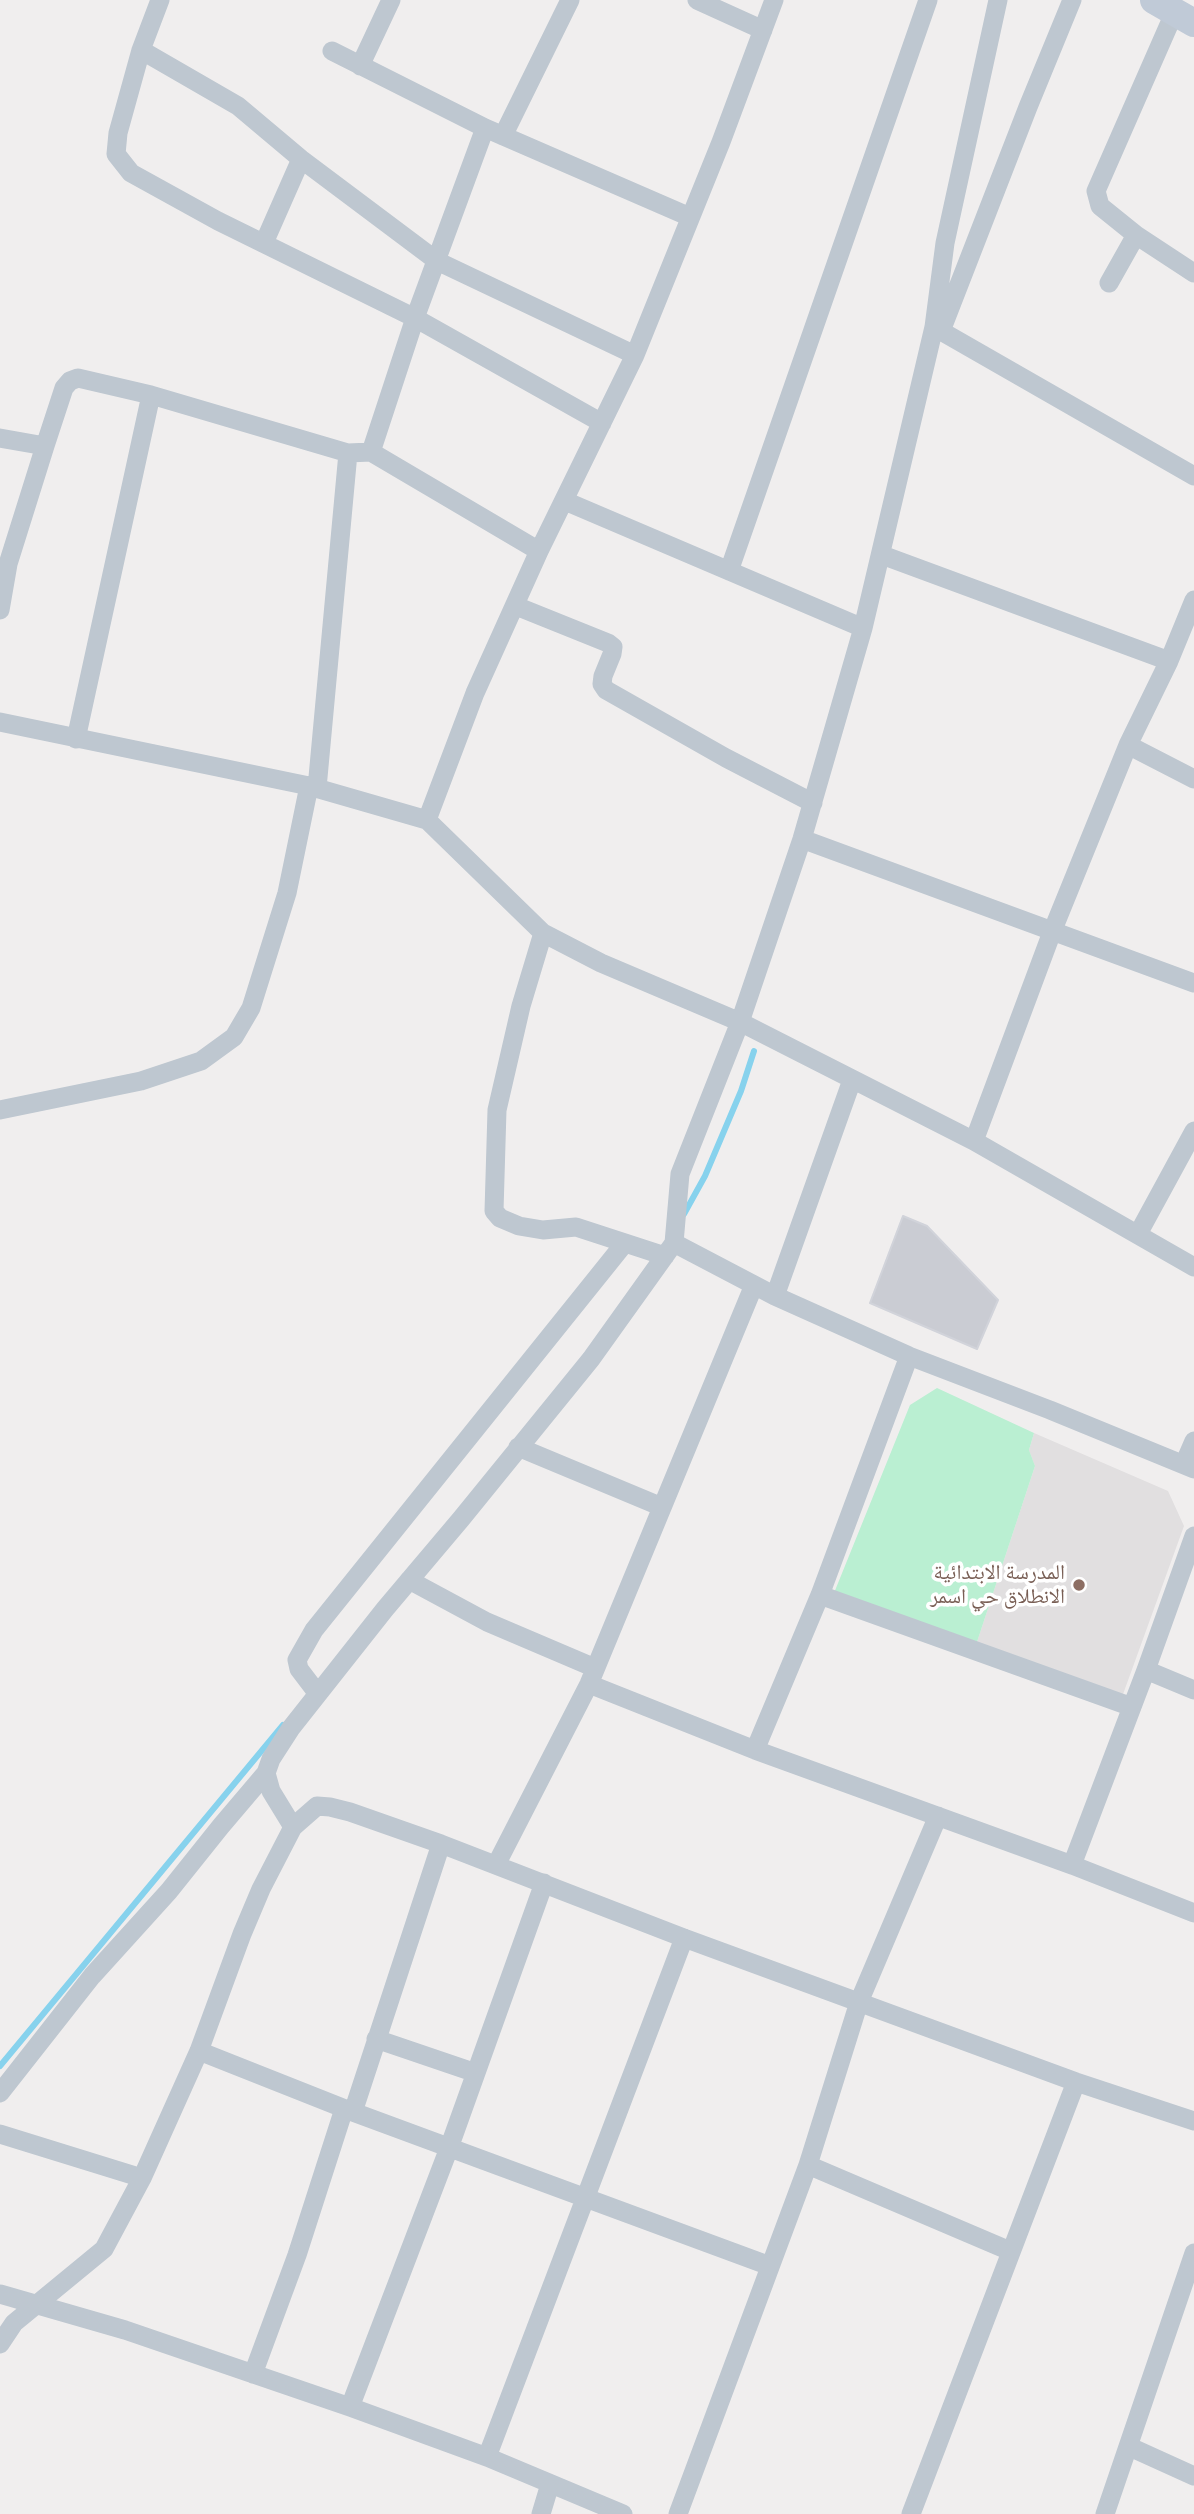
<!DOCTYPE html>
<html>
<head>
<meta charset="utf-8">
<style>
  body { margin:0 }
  canvas { display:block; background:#f0eeee }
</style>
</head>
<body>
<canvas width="1194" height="2514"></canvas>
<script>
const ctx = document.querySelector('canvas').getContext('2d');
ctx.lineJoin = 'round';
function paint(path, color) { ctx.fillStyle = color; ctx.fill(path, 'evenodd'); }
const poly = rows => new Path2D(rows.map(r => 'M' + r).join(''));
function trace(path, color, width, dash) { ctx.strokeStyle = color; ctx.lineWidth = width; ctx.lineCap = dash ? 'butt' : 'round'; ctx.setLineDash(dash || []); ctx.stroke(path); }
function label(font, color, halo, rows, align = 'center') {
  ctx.font = font + ' "IBM Plex Sans","Noto Naskh Arabic",sans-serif'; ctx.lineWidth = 7; ctx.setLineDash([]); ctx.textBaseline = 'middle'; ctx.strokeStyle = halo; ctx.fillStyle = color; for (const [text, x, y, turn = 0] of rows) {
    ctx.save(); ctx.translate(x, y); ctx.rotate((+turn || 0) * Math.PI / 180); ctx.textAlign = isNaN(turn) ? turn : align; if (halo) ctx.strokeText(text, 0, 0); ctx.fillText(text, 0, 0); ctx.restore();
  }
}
paint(poly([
  [1034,1433,1168,1491,1184,1526,1122,1697,976,1645,1035,1466,1029,1450]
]), '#e1dfe0');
paint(poly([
  [937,1388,1034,1433,1029,1450,1035,1466,976,1645,834,1593,910,1405]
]), '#baefd2');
trace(poly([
  [684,1214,705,1176,741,1091,754,1051],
  [0,2066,283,1725]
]), '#87d2ed', 6);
const building = poly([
  [903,1216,927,1226,998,1300,977,1349,870,1303,903,1216]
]);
paint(building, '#caccd3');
trace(building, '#d1d3da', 2);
trace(poly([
  [160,0,141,50,118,133,116,154,131,173,218,221,415,318,602,423],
  [697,0,763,30],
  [1175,11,1096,191,1100,206,1136,235,1194,273],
  [141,50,238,106,301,159,437,261,635,355],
  [332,51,485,128,690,217],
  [360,66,391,0],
  [503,136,570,0],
  [264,243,301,159],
  [1109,283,1136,235],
  [934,327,1194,476],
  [941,331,1028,107,1072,0],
  [0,438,45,446],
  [371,452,415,318,485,128],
  [565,501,863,628],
  [882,555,1169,661],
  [729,571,928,0],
  [516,606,608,643,613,647,612,654,603,676,602,684,606,690,726,758,813,803],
  [0,610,8,564,45,446,64,388,70,381,78,378,151,395,348,453,371,452,539,551],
  [0,722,309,786,427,820,543,933,601,963,740,1022,974,1141,1194,1267],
  [76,739,151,395],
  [1128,745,1194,779],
  [317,788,348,453],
  [427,820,475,693,539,551,635,355,721,142,774,0],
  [802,839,1194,983],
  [543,933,521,1006,497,1110,494,1211,500,1218,519,1226,543,1230,576,1227,665,1256],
  [0,1110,141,1081,201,1061,234,1037,251,1008,287,893,309,786],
  [974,1141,1052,932,1128,745,1169,661,1194,600],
  [1138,1234,1194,1131],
  [674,1243,680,1174,740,1022,802,839,863,628,934,327,945,243,998,0],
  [775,1296,852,1080],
  [518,1447,662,1507],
  [1184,1464,1194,1441],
  [409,1580,487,1622,595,1668],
  [820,1595,1132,1707],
  [1146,1670,1194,1690],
  [589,1684,755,1750,1072,1865,1194,1913],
  [318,1694,299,1669,297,1660,314,1630,624,1244],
  [755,1750,820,1595,909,1356],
  [293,1827,271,1791,266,1773,271,1759,291,1728,385,1609,461,1519,591,1359,674,1243,775,1296,909,1356,1050,1410,1194,1469],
  [496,1865,589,1684,754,1285],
  [1072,1865,1146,1670,1194,1536],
  [376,2039,476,2073],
  [199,2051,353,2112,770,2266],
  [0,2093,92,1976,169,1891,221,1826,266,1773],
  [353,2112,441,1844],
  [0,2134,142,2178],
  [808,2165,1010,2251],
  [0,2294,125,2330,350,2407,487,2457,623,2514],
  [0,2344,14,2323,104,2249,142,2178,199,2051,242,1934,261,1889,293,1827,317,1806,330,1807,350,1812,441,1844,684,1938,1076,2082,1194,2121],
  [253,2374,297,2255,344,2109],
  [350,2407,449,2148,544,1883],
  [1130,2447,1194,2476],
  [487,2457,684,1938],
  [541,2514,550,2484],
  [678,2514,808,2165,859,2002,938,1816],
  [911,2514,1076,2082],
  [1105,2514,1194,2253]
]), '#bec7d0', 19);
trace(poly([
  [1154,0,1194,23]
]), '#c0cad7', 28);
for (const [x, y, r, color] of [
  [1079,1585,7,"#8d6e63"]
]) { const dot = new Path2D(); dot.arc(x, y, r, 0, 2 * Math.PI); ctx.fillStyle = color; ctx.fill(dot); trace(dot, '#fff', 2.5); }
label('21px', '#785e54', '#fff', [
  ["المدرسة الابتدائية",1065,1573],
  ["الانطلاق حي اسمر",1065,1597]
], 'right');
</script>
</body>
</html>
